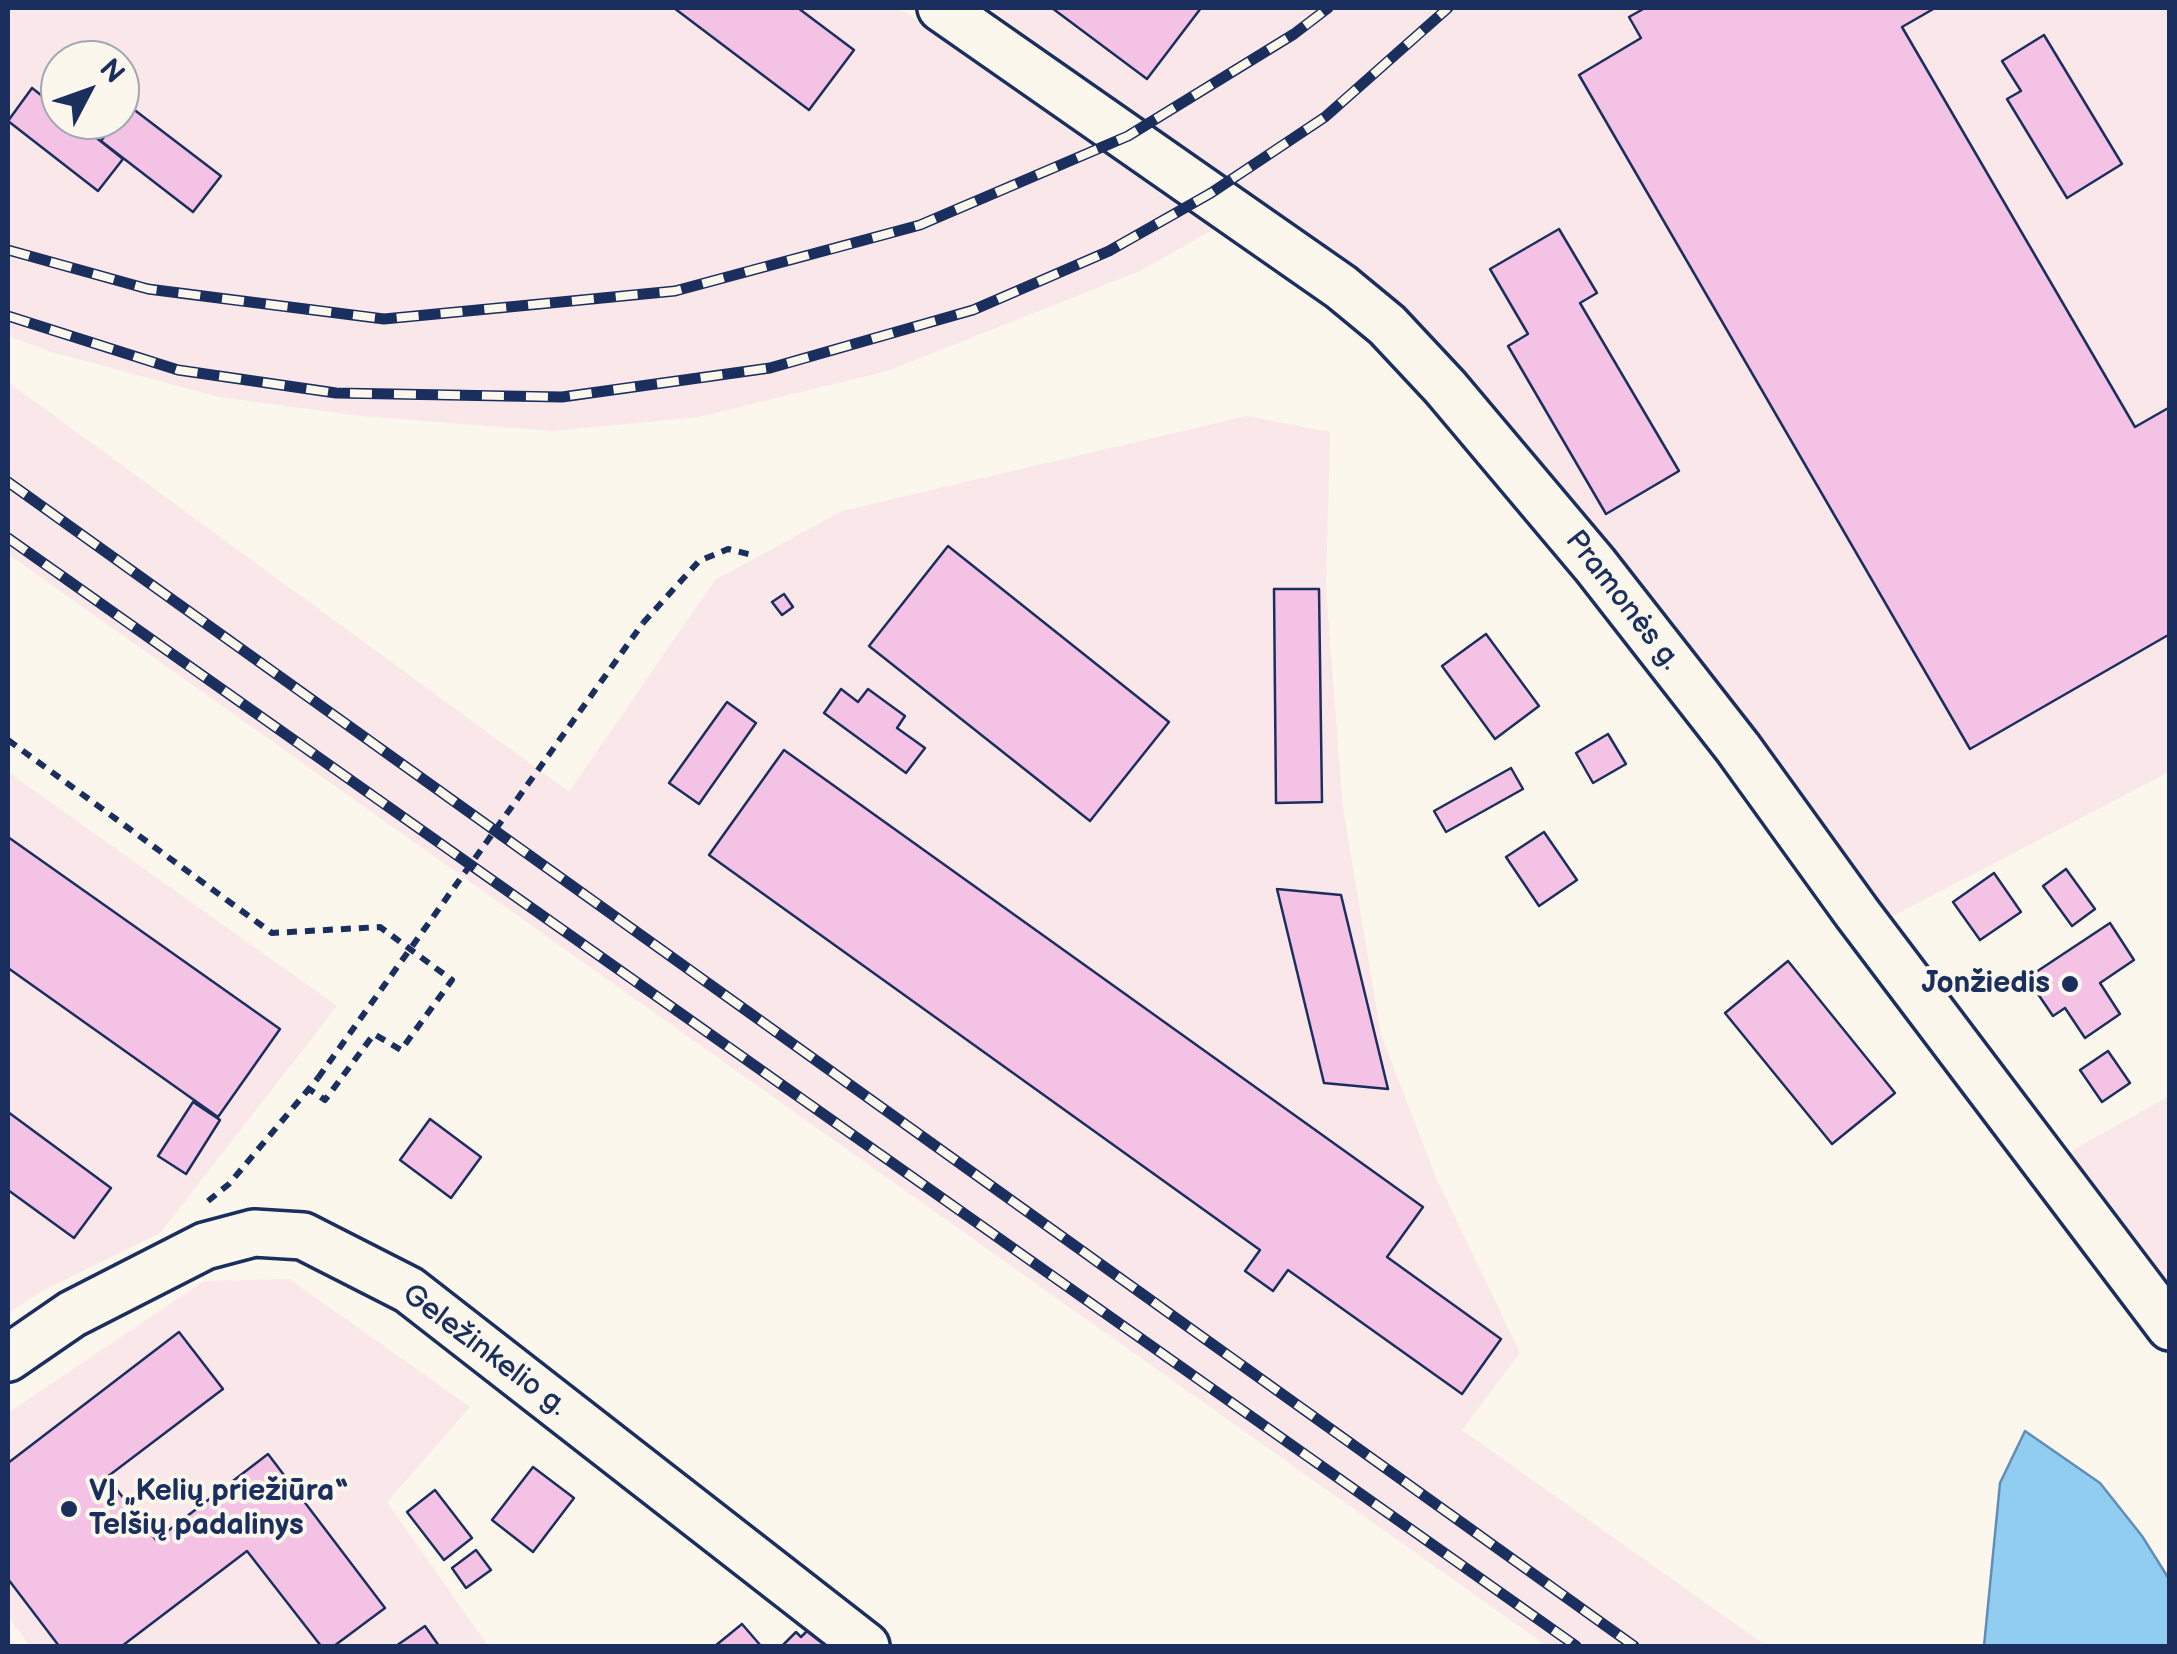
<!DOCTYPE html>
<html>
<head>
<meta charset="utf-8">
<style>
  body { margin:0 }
  #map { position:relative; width:2177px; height:1654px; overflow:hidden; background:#fbf7ec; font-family:"Balsamiq Sans",sans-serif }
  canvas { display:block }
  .frame { position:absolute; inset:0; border:10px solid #1b2f5e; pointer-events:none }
  .north { position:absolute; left:40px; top:40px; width:100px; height:100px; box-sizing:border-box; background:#fbf7ec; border:2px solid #a1a7b3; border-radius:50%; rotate:49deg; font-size:28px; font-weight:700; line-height:40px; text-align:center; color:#1b2f5e }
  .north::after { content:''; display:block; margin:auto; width:35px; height:45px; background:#1b2f5e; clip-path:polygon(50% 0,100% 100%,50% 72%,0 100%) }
</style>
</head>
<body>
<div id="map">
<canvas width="2177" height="1654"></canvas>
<div class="frame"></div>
<div class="north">N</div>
</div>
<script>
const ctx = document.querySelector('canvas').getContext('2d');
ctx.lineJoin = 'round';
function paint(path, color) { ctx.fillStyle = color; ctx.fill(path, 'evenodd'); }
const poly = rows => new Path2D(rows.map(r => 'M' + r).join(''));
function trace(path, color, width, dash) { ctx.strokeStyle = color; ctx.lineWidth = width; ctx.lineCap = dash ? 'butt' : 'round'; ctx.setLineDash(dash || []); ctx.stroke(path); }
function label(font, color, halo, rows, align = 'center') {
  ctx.font = font + ' "Balsamiq Sans",sans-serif'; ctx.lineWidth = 8; ctx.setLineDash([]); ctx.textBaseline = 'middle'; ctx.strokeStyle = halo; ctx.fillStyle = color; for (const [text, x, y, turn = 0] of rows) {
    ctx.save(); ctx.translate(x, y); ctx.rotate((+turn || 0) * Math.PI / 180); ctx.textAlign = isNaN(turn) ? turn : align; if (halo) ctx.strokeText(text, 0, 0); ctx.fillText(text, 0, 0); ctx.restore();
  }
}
paint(poly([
  [8,8,899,8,1219,226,1140,271,887,371,699,417,553,431,361,416,219,397,52,352,8,336],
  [60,60,120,60,120,120,60,120],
  [989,8,2169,8,2169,772,1887,919,1459,363,1291,225],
  [8,382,569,792,715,580,842,511,1247,416,1330,432,1326,588,1343,809,1381,1035,1437,1180,1520,1353,1462,1430,1766,1646,1547,1646,8,554],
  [8,772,337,1006,160,1233,44,1290,8,1313],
  [2169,1096,2169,1282,2068,1153],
  [289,1279,470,1407,387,1502,488,1646,30,1646,8,1616,8,1413,204,1281]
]), '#f9e7ea');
const water = poly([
  [2025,1431,2100,1483,2142,1536,2169,1579,2169,1646,1984,1646,2000,1483,2025,1431]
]);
paint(water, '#91ccf1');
trace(water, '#628db6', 2.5);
const building = poly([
  [674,8,798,8,854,50,809,110,674,8],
  [1052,8,1201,8,1147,79,1052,8],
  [1645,8,1935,8,1902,27,2135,427,2170,407,2170,634,1970,749,1579,75,1641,38,1629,17,1645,8],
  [2044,35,2122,164,2067,198,2007,99,2021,91,2002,61,2044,35],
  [32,88,60,110,60,120,74,120,123,159,98,191,8,121,32,88],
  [128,105,221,176,193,212,101,141,116,120,120,120,128,105],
  [1559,229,1597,293,1580,303,1679,471,1606,514,1508,346,1528,334,1490,269,1559,229],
  [948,546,1169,722,1090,821,869,646,948,546],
  [1274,589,1319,589,1322,802,1276,803,1274,589],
  [784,594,793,607,782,615,772,602,784,594],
  [1486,634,1539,706,1495,739,1442,666,1486,634],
  [841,689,858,702,868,689,905,716,897,728,925,748,906,773,824,713,841,689],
  [727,702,756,723,699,804,669,783,727,702],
  [1608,734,1626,764,1593,783,1576,753,1608,734],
  [784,750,1423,1207,1387,1257,1501,1339,1462,1394,1288,1270,1273,1291,1245,1271,1260,1250,709,855,784,750],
  [1511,768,1523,789,1446,832,1434,811,1511,768],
  [1544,832,1577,880,1539,906,1506,857,1544,832],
  [8,837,280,1029,218,1117,8,968,8,837],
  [2066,869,2095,909,2072,926,2043,886,2066,869],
  [1994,873,2021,912,1980,940,1953,902,1994,873],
  [1277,889,1341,895,1388,1089,1324,1083,1277,889],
  [2110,923,2134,960,2100,983,2120,1014,2085,1038,2065,1008,2053,1016,2027,978,2110,923],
  [1788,961,1895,1093,1832,1144,1725,1013,1788,961],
  [2108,1051,2130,1083,2102,1102,2080,1070,2108,1051],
  [193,1102,220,1120,186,1174,158,1156,193,1102],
  [8,1112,111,1188,74,1238,8,1190,8,1112],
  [430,1119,481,1157,451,1198,400,1160,430,1119],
  [179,1332,223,1389,107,1477,156,1540,268,1454,385,1608,334,1646,321,1646,247,1551,122,1646,59,1646,8,1579,8,1463,179,1332],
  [533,1467,574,1498,533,1552,492,1520,533,1467],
  [435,1490,472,1538,444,1560,407,1512,435,1490],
  [476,1550,491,1570,466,1588,452,1568,476,1550],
  [742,1624,761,1646,715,1646,742,1624],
  [425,1626,439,1646,396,1646,425,1626],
  [811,1627,831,1646,782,1646,796,1632,801,1637,811,1627]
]);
paint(building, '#f3c2e4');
trace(building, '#1b2f5e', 2.5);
const minor = poly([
  [941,8,1341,287,1387,325,1445,387,1595,565,1738,748,1857,913,2170,1327],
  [8,1358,72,1314,205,1246,254,1233,303,1236,409,1290,866,1646]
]);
trace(minor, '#1b2f5e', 52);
trace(poly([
  [643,623,699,561,728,549,752,555],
  [8,740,272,933,380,927,452,980,401,1050,374,1034,325,1100,309,1089],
  [208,1201,229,1184,318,1078]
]), '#1b2f5e', 6, [10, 8]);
trace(minor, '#fbf7ec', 45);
const rail = poly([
  [8,250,148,289,384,319,675,291,920,225,1128,136,1294,34,1328,8],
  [8,316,178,370,336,393,562,397,770,368,973,310,1109,251,1211,193,1325,117,1448,8],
  [8,482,1634,1646],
  [8,538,1576,1646]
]);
trace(rail, '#1b2f5e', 11);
trace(rail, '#fbf7ec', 8, [22]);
trace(poly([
  [318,1078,643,623]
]), '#1b2f5e', 6, [10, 8]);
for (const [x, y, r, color] of [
  [2070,984,10,"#1b2f5e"],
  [69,1509,10,"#1b2f5e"]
]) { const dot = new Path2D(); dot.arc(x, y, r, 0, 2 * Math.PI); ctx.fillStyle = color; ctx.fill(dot); trace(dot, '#fbf7ec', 4); }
label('30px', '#1b2f5e', '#fbf7ec', [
  ["Pramonės g.",1622,601,52],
  ["Geležinkelio g.",484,1351,37]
]);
label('bold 30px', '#1b2f5e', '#fbf7ec', [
  ["Jonžiedis",2050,984],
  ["VĮ „Kelių priežiūra“",89,1492,"left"],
  ["Telšių padalinys",89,1526,"left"]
], 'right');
</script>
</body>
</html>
